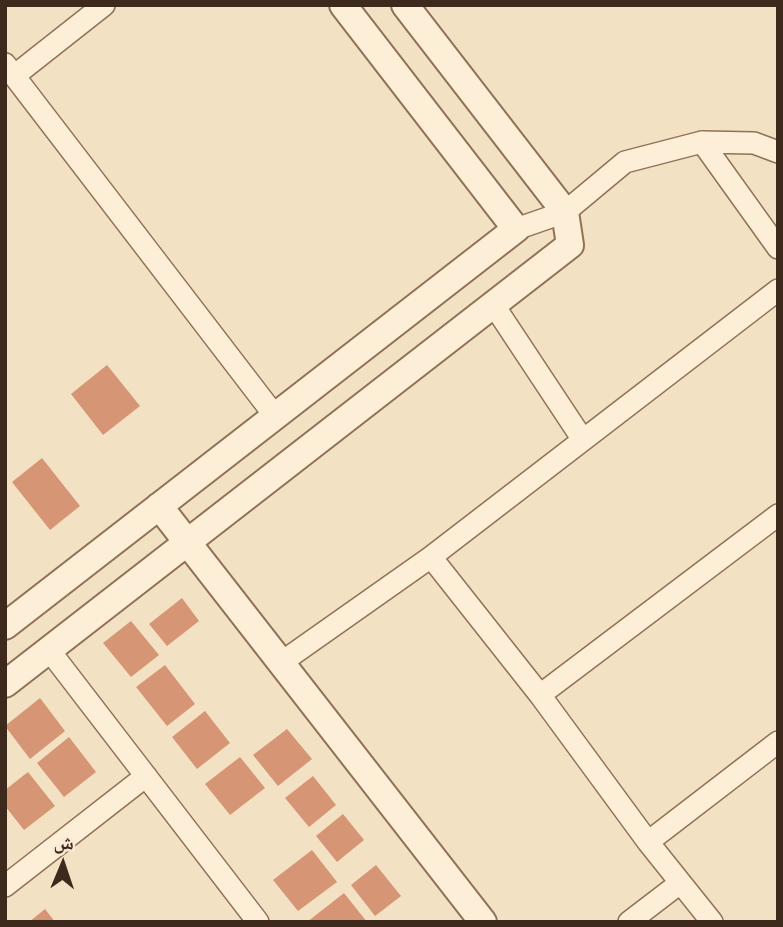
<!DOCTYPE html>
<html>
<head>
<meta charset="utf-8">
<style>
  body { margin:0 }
  #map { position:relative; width:783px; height:927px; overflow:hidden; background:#f3e1c3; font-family:"Libre Baskerville","Noto Naskh Arabic",serif }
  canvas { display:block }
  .frame { position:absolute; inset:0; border:7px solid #3e2a1d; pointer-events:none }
  .north { position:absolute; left:28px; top:829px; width:70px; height:70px; -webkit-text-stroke:5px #f9ebd3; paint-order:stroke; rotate:2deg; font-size:19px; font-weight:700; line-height:28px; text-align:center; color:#3e2a1d }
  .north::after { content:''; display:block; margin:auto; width:24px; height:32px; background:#3e2a1d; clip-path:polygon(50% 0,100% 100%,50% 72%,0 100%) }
</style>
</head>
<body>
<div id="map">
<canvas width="783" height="927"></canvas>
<div class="frame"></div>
<div class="north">ش</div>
</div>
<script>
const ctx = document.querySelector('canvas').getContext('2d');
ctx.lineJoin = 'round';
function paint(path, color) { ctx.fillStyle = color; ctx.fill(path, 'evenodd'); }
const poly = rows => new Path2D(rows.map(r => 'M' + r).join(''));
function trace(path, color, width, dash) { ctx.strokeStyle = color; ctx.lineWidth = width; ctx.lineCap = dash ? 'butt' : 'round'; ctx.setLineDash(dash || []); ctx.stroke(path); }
paint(poly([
  [107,365,140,406,103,435,71,394],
  [42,458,80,506,50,530,12,482],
  [182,598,199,621,167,646,149,624],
  [131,621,159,655,131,677,103,643],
  [165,665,195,704,167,726,136,687],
  [40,698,65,731,30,759,5,726],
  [205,711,230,743,197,769,172,737],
  [287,729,312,759,278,786,253,755],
  [69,737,96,772,64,797,37,763],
  [240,757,265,788,230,815,205,784],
  [28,772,55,806,24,830,5,806,5,790],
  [313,776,336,805,309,827,285,798],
  [343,814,364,840,337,862,316,836],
  [312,850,337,882,298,911,273,880],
  [376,865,401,896,375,916,351,885],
  [344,893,367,922,307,922],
  [45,909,55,922,29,922]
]), '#d69574');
const minor = poly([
  [5,64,275,416],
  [14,76,104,5],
  [702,142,778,248],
  [516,229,565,212,625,162,702,142,754,143,778,152],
  [493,304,583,440],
  [431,557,540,695,648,842,712,922],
  [49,650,258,922],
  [282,662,431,557,778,290],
  [540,695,778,515],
  [648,842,778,742],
  [5,886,146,776],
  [629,922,680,883]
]);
const tertiary = poly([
  [159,506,483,922],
  [5,626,516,229,343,5],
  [5,684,570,245,565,212,405,5]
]);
trace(minor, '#907157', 24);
trace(tertiary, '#907157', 30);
trace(minor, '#fceed7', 21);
trace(tertiary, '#fceed7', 26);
</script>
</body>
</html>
